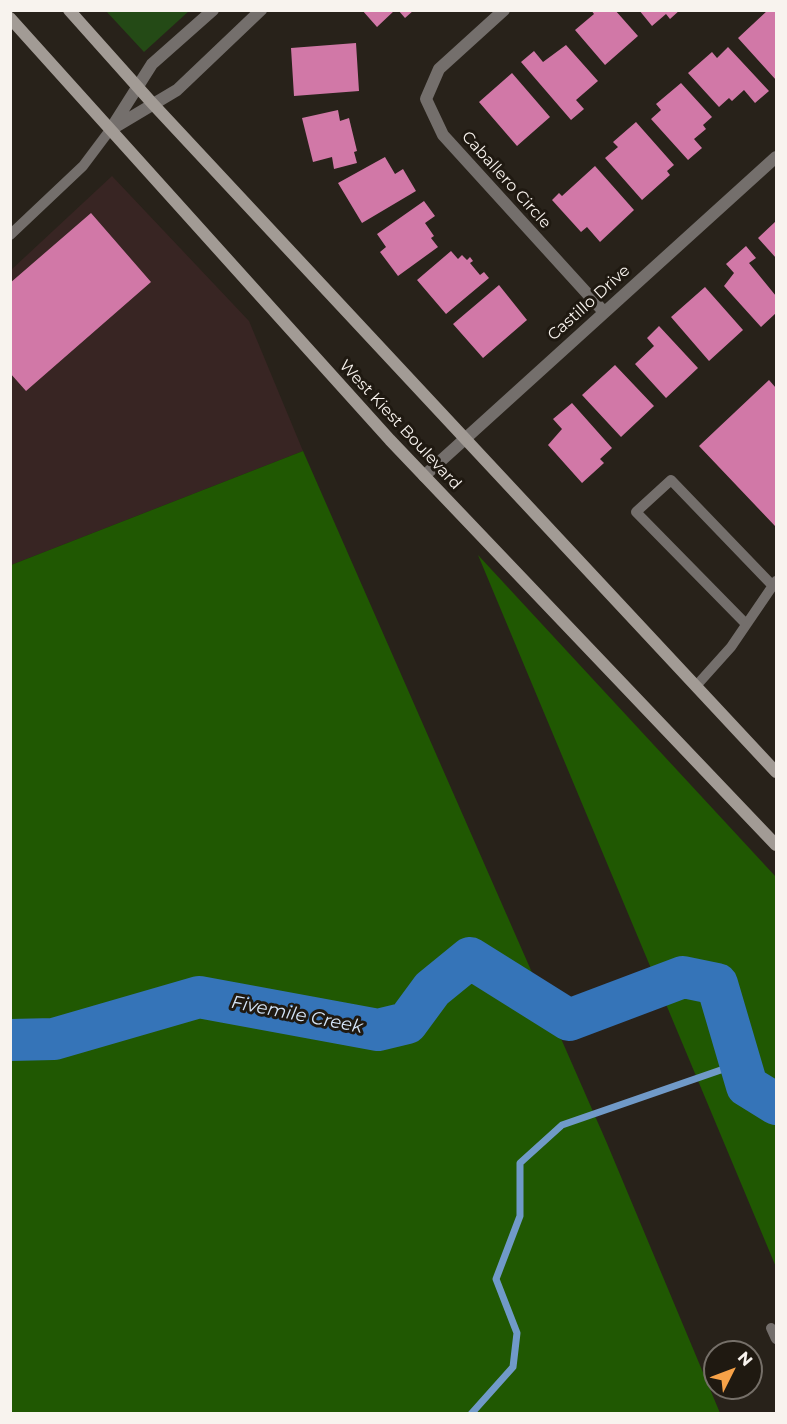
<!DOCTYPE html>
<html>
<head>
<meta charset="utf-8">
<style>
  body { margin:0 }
  #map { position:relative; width:787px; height:1424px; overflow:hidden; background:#28221a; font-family:Montserrat,sans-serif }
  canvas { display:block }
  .frame { position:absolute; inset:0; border:12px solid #f8f3ee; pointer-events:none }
  .north { position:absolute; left:703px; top:1340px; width:60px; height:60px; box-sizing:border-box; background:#1f1911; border:2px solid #767069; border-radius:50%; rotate:48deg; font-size:16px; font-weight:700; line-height:24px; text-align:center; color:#f8f3ee }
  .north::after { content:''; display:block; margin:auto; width:21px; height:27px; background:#f7a248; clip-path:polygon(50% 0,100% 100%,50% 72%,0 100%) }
</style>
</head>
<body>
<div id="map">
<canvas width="787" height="1424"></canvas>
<div class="frame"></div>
<div class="north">N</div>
</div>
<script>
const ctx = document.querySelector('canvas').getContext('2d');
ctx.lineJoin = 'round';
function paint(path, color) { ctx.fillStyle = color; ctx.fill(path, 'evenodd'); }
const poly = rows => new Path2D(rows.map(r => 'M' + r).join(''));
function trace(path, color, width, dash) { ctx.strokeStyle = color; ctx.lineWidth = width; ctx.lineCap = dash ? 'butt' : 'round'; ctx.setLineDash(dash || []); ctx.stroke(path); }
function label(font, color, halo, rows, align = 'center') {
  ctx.font = font + ' Montserrat,sans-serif'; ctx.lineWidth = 6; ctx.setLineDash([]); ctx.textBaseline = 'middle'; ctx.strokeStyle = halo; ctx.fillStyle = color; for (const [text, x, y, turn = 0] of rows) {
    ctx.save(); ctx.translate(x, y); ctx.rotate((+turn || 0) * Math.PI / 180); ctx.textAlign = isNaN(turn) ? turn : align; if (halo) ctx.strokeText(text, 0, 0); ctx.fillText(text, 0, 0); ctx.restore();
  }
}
paint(poly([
  [112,176,249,321,303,451,11,565,11,270]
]), '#382523');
paint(poly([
  [106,11,189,11,144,52]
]), '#244a16');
paint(poly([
  [303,451,606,1141,720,1413,11,1413,11,565],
  [478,555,776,877,776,1267]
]), '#205802');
trace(poly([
  [471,1414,513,1367,517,1333,496,1279,520,1216,520,1163,562,1125,741,1063]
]), '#709ac8', 7);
trace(poly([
  [10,1040,54,1039,199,997,378,1030,407,1023,432,989,470,958,569,1020,683,977,717,984,747,1086,776,1104]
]), '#3574b8', 42);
paint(poly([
  [362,10,395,10,377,27],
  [398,10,414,10,405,18],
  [591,10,615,10,638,36,605,65,575,30,594,14],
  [639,10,680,10,670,19,666,14,652,26],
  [768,10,776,12,776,80,738,38],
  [356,43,359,91,294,96,291,48],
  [566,45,598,81,576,100,584,109,571,120,521,62,534,51,543,62],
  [728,47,769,91,755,103,744,90,732,101,729,98,719,107,688,73,712,52,717,58],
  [512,73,550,117,517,146,479,102],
  [681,83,712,117,703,125,706,129,694,139,702,148,688,160,651,119,661,110,656,104],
  [338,110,340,121,349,118,357,151,354,152,357,163,334,169,332,157,313,162,302,118],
  [636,122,674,165,667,171,670,175,642,200,605,158,618,147,613,142],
  [385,157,395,174,403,169,416,191,362,223,338,183],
  [595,166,634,210,600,242,587,227,581,232,552,200,559,193,562,196],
  [424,201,435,216,425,223,434,236,431,238,438,247,398,276,380,252,386,247,377,234],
  [91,213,151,282,26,391,10,373,10,283],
  [776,221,776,258,758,238],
  [746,246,756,258,749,263,776,296,776,313,761,327,724,286,734,273,726,264],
  [451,251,458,259,462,255,467,260,470,257,473,261,470,263,480,275,484,272,489,278,446,314,417,280],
  [499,285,527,320,483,358,453,324],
  [705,287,743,330,709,361,671,317],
  [659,326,698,368,666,398,635,364,654,346,647,338],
  [615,365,654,406,621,437,582,395],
  [769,380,776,388,775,526,699,446],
  [572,403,612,448,600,459,604,463,582,483,548,445,562,429,553,419]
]), '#d178a7');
trace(poly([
  [10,235,83,166,110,130],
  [746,624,636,512,671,480,772,585],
  [696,686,731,647,776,581],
  [771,1328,776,1339]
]), '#746f6c', 10);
trace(poly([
  [504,10,439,69,426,99,443,135,604,312],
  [114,124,152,64,213,10],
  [110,130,177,90,261,10],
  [424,476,776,157]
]), '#746f6c', 12);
trace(poly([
  [69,10,152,103,776,772],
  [10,18,390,440,776,845]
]), '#a29b95', 12);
label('16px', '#f8f3ee', '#1f1911', [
  ["Caballero Circle",506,180,48],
  ["Castillo Drive",589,303,-42],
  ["West Kiest Boulevard",400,425,47]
]);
label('italic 18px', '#d6e6f9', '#1f1911', [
  ["Fivemile Creek",297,1015,11]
]);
</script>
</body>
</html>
